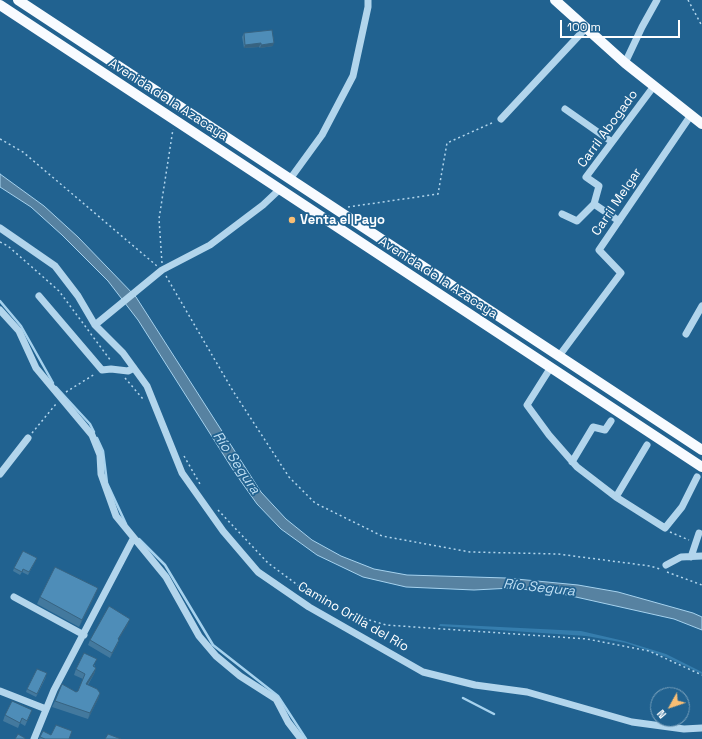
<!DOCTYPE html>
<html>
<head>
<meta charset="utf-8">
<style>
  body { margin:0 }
  #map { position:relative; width:702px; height:739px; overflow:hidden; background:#216290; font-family:"Space Grotesk",sans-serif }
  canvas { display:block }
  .north { position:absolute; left:650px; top:687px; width:40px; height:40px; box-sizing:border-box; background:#216290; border:1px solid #7aa1bc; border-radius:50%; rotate:230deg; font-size:11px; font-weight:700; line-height:16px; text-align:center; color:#fff }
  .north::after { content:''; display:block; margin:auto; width:14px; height:18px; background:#f9be74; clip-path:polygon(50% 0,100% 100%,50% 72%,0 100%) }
  .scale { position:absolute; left:560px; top:20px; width:120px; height:18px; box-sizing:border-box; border:2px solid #fff; border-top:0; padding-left:5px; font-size:12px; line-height:14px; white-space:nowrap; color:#fff; -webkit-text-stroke:3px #216290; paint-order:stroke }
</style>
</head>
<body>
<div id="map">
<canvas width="702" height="739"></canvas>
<div class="north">N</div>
<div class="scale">100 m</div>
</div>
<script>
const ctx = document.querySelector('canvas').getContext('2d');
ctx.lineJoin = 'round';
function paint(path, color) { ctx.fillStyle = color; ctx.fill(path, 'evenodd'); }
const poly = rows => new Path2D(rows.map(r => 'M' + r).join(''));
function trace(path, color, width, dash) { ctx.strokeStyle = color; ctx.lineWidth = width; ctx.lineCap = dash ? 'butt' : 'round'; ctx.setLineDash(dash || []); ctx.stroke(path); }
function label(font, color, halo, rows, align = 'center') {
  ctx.font = font + ' "Space Grotesk",sans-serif'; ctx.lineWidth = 3.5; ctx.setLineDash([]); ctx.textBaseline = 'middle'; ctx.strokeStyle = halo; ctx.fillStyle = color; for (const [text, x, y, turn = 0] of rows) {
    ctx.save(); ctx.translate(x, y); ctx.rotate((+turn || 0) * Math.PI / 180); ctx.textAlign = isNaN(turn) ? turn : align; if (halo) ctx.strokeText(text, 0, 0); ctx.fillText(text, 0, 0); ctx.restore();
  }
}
paint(poly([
  [440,624,581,631,624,641,666,654,702,672,702,674,666,657,626,643,586,636,439,626]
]), '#357dad');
const water = poly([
  [0,174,44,206,78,237,136,297,261,492,286,519,312,540,341,556,374,569,407,575,506,578,578,585,618,592,693,613,702,617,702,630,674,619,558,593,512,588,474,590,406,587,363,577,317,555,281,529,257,504,235,473,138,320,108,281,62,235,31,207,0,187,0,174]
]);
paint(water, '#5782a1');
trace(water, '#a6d2ee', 1);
trace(poly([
  [0,301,21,326,53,383],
  [56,387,90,424,94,432],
  [97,438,103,451,107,483,126,524],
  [139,539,165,565,213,645,278,696,306,739],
  [463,698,494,714]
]), '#a6d2ee', 2.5);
trace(poly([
  [688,0,702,26],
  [0,139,23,152,157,266],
  [348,207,438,194,447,143,494,122],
  [0,242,8,246,59,291,111,361],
  [162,263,159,219,173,129],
  [166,276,233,391,289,477,315,503,382,536,470,552,558,554,650,566,660,569],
  [125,378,143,399],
  [66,392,95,374],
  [32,433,56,404],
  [184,456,200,484],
  [218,510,268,563,311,595,346,613,386,625,587,639,649,651,702,675],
  [670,532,689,540],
  [667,572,702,585]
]), '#b2d5ec', 1.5, [2, 3]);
trace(poly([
  [625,63,642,27,657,0],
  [565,109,612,142],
  [501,119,586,28],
  [290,179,322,135,353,76,368,7,368,0],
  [594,204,619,221],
  [562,214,577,221,594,204,599,186,586,177,654,86],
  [0,228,55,266,78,296,95,325,123,353,147,386,182,473,223,531,258,572,309,607,423,672,475,685,527,692,632,722,684,729,702,728],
  [39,296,102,370,111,369,128,371,134,368],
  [0,310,19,331,36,368,92,435,100,455,101,474,116,516,166,577,199,636,216,656,240,676,276,699,288,722,301,739],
  [95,325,162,270,210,245,263,205,280,189],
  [686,334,702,306],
  [559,356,621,273,599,250,691,115],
  [551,367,527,405,549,435,577,467,616,497,647,445],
  [572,462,593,427,605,430,611,421],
  [0,474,28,438],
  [616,497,665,528,682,507,697,477],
  [691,557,699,533],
  [666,565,681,557,702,556],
  [14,597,84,635],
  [0,691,46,709],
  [34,739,54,690,133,539]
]), '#b2d5ec', 7);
trace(poly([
  [18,0,702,450],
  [555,0,625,63,702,124],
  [0,5,702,467]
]), '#f8fbff', 10);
paint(poly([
  [244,33,273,46,260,48,259,47,244,48,242,37],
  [37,558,28,575,22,572,20,575,13,571,14,568],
  [95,595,79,627,37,604,40,597],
  [128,624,118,639,119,640,117,645,110,658,88,645,90,640],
  [95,665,94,667,96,668,94,674,88,685,100,693,98,699,88,719,52,707,55,701,76,692,78,691,83,679,74,675,76,669],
  [46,677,36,697,26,692,27,689],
  [5,715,30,715,25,726,20,723,18,728,3,721],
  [43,731,51,735,69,739,39,739]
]), '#43799e');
paint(poly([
  [261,43,259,47,244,48,245,45],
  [274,43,273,46,260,48,261,45],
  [98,588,95,595,79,627,82,620],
  [130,619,128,624,116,644,118,639],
  [119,640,117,645,110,658,112,653],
  [96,668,94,674,84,690,86,684],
  [100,693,98,699,88,719,90,713]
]), '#376381');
const building = poly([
  [272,30,274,43,261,45,261,43,245,45,244,33,272,30],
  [23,551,37,558,29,572,23,569,22,572,14,568,23,551],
  [55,567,98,588,82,620,40,597,55,567],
  [109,606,130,619,118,639,119,640,112,653,90,640,109,606],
  [84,653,97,659,93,666,96,668,86,684,97,689,100,693,90,713,55,701,62,684,76,692,78,691,85,674,76,669,84,653],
  [37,669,47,673,37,694,27,689,37,669],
  [12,701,32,710,27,721,22,718,20,723,5,715,12,701],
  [56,725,72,731,69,739,45,739,40,737,43,731,51,735,56,725],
  [18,734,25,738,25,739,15,739,18,734],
  [108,734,121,739,105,739,108,734]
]);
paint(building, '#4e8db8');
trace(building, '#376381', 1);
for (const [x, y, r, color] of [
  [292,220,4,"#f9be74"]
]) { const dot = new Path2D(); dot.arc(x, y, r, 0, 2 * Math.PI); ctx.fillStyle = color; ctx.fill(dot); trace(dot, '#216290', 1.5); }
label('13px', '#fff', '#216290', [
  ["Avenida de la Azacaya",168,100,33],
  ["Carril Abogado",608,129,-54],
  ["Carril Melgar",617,202,-56],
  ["Avenida de la Azacaya",438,278,33],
  ["Camino Orilla del Río",353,617,30]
]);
label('bold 13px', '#fff', '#216290', [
  ["Venta el Payo",300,220]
], 'left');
label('italic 14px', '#bedef3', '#216290', [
  ["Río Segura",236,463,56],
  ["Río Segura",539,588,6]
]);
</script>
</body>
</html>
